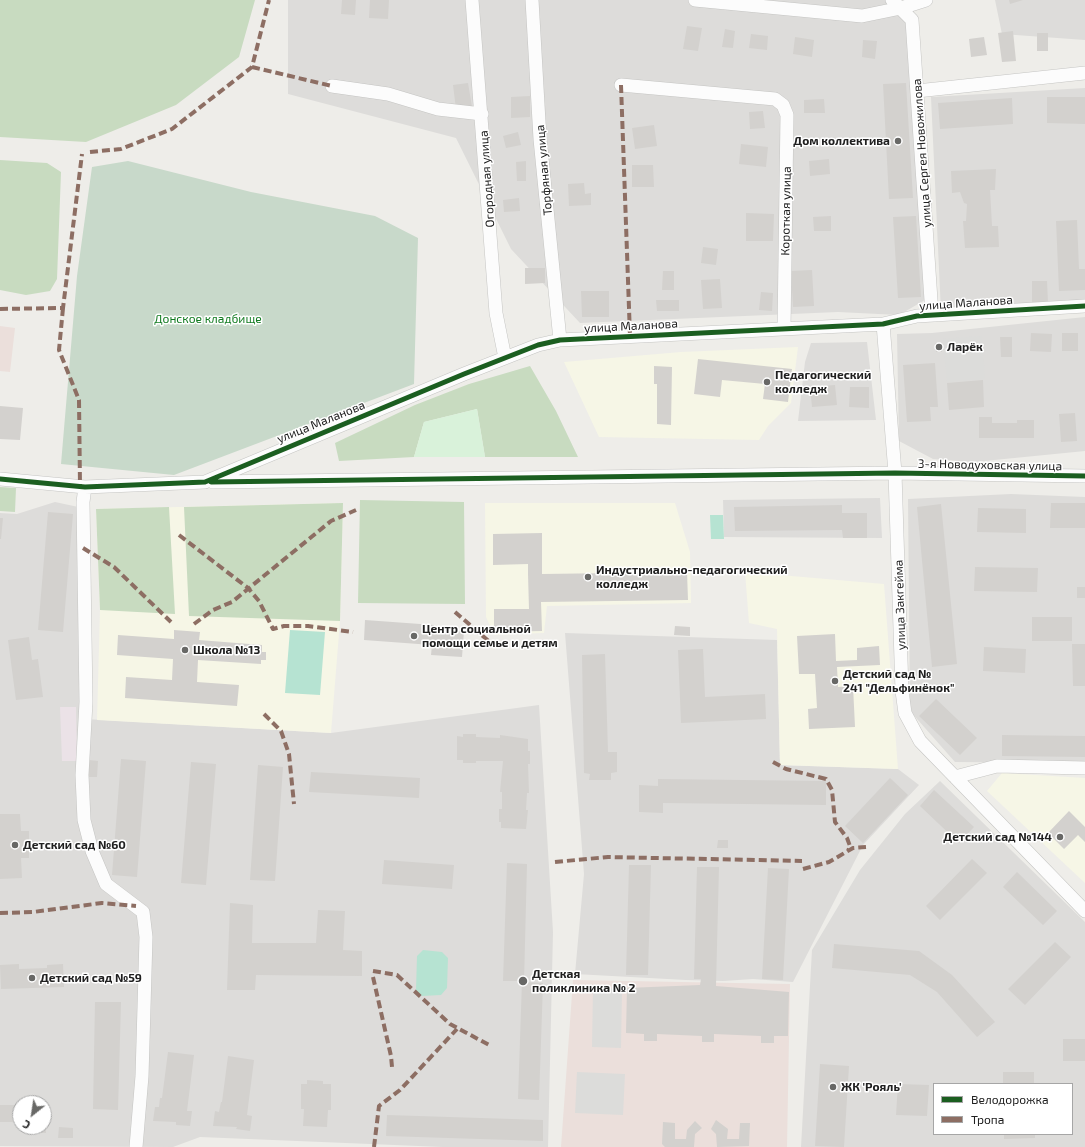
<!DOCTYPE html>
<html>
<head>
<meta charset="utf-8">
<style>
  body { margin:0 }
  #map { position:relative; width:1085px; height:1147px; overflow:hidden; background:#eeede9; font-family:"Exo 2",sans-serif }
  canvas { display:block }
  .legend { position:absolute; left:933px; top:1083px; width:140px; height:52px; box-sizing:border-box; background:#fff; border:1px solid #a6a6a6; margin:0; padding:5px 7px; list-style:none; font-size:12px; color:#202020 }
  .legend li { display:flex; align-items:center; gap:8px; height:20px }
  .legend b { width:20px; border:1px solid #a6a6a6 }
  .north { position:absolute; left:12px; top:1095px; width:40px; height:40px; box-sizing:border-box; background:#fff; border:1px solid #a6a6a6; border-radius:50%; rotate:210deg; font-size:11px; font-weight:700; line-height:16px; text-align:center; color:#202020 }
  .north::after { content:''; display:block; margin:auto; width:14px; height:18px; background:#686866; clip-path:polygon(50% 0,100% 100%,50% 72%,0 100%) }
</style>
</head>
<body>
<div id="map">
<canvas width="1085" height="1147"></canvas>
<ul class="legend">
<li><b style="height:5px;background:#1b5e20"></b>Велодорожка</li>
<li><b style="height:5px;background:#8d6e63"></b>Тропа</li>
</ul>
<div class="north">С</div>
</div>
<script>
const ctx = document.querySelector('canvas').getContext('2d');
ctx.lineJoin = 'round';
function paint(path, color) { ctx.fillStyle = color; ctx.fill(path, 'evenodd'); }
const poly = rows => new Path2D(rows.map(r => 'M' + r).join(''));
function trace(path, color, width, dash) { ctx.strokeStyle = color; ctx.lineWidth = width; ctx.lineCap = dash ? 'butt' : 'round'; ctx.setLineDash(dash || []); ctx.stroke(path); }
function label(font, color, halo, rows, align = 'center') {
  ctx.font = font + ' "Exo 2",sans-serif'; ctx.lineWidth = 3; ctx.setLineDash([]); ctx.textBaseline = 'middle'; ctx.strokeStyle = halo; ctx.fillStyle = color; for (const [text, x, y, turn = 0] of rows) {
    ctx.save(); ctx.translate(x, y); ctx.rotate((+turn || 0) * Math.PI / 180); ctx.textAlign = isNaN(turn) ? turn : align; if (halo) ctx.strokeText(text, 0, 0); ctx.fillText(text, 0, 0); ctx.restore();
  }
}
paint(poly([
  [288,0,910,0,925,300,899,315,838,312,580,323,511,249,456,138,288,94],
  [995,0,1085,0,1085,40,1002,34],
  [1085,88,1085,304,941,312,931,97],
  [1085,317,1085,451,974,462,933,459,899,441,897,334,932,333],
  [867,342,876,420,798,421,805,362,811,343],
  [1011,494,1085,497,1085,763,955,762,910,711,908,499],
  [880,498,882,538,724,537,723,500],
  [55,502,83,508,85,719,331,733,539,705,553,932,548,1147,443,1147,200,1137,173,1147,0,1146,0,513,17,514],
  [20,1103,44,1103,44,1127,20,1127],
  [565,633,777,640,780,765,898,769,919,785,863,845,793,982,753,979,723,981,686,980,575,974,584,874],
  [940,781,1085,922,1085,1147,801,1147,812,950,860,870,905,814],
  [934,1084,1072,1084,1072,1134,934,1134]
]), '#dddcda');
paint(poly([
  [0,326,15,328,10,372,0,371],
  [573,980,790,984,787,1147,561,1147]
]), '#ebdfdb');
paint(poly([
  [60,707,76,707,77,761,62,761]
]), '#ebe2e7');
paint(poly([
  [798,347,791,403,768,426,759,440,599,437,564,362,681,352],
  [343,503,340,621,331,733,97,720,100,610,96,509],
  [485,503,675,503,690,552,691,603,547,606,544,633,494,635,486,617],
  [745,572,884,584,898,769,780,765,777,629,749,623],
  [1002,773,1085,778,1085,883,987,791]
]), '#f6f6e6');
paint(poly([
  [982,336,985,379,947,382,943,339],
  [593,988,622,989,621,1048,592,1047],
  [577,1072,625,1074,623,1115,575,1113]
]), '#dcdcda');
paint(poly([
  [0,0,255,0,239,57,176,105,86,142,0,137],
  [0,160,47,163,61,172,57,279,50,291,26,295,0,290],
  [530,366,556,411,578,457,485,457,477,409,424,422,414,457,339,461,335,443,415,405,469,384],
  [0,487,16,488,15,512,0,511],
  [360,500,464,502,465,604,358,603],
  [343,503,340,621,189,616,184,507],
  [169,507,175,614,100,610,96,509]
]), '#c8dbc0');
paint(poly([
  [128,161,251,192,375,216,418,238,414,384,174,475,61,464,77,276,92,167]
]), '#c8d9ca');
paint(poly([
  [477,409,485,457,414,457,424,422]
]), '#d9f2da');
paint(poly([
  [710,515,723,515,724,539,711,539],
  [290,630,325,632,320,695,285,693],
  [423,950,442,952,448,958,447,988,441,995,422,996,416,990,417,956]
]), '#b6e3d2');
paint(poly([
  [342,0,356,0,355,15,341,14],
  [370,0,389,0,388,19,369,18],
  [1009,0,1023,0,1010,4],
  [687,26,702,28,698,51,683,49],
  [725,29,735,31,733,48,722,47],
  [1013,31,1016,61,1002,62,998,33],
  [1037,33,1048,33,1048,51,1037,51],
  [751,34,768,36,767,50,749,48],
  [795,37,814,40,812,57,793,54],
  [984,37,987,55,971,57,969,39],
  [863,40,877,41,875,59,862,57],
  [468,83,472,107,456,109,453,85],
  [906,83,913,198,889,199,883,84],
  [530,96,530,117,511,118,511,97],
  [1047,97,1085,97,1085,124,1047,123],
  [1012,98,1013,124,940,129,938,103],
  [824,99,825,113,804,113,804,100],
  [763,111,765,128,750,129,749,112],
  [654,125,657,146,635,149,632,128],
  [518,132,521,145,506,148,503,136],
  [741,144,768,147,766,167,739,164],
  [829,159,830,174,810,176,809,161],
  [526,161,526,181,517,181,516,162],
  [632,165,653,165,654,187,632,187],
  [996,169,995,190,990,190,992,226,998,226,999,247,965,248,963,221,966,221,967,204,964,203,960,192,952,193,951,171],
  [584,183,585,194,591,193,591,205,569,206,568,184],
  [519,198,520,211,504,212,503,200],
  [746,213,774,214,773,241,746,241],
  [831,216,831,231,814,231,813,217],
  [916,216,921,297,898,298,893,217],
  [1077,220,1079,269,1085,269,1085,290,1059,291,1056,221],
  [703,247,718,249,716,265,701,263],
  [525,268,545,268,545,283,525,284],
  [812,270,814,306,793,307,791,271],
  [663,271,674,271,674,290,662,290],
  [720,279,722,308,703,309,701,280],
  [1032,281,1047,281,1048,303,1032,303],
  [581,291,609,291,609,317,582,317],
  [761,292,773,293,772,311,759,310],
  [656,300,679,300,679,311,657,311],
  [1031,333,1052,334,1051,352,1030,351],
  [1062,333,1078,333,1078,351,1062,351],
  [1000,337,1012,337,1012,357,1001,357],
  [935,343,941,343,942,352,936,352],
  [698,359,792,369,788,402,763,399,765,384,722,380,720,397,694,394],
  [935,363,938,407,930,407,931,421,907,422,903,365],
  [654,366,672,367,671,425,657,424,657,384,654,384],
  [983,380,984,407,949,410,947,383],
  [835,385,837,405,812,407,810,387],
  [850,387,869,387,869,408,849,407],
  [0,406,23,408,20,440,0,439],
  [1075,413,1077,441,1061,442,1059,414],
  [979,417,992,417,992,423,1017,423,1017,420,1034,420,1034,438,979,438],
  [1051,503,1085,503,1085,528,1050,528],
  [941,504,957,664,932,667,917,507],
  [842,505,842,513,867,513,867,538,843,538,842,530,735,531,734,507],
  [978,508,1026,509,1026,533,977,532],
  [48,512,73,514,63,632,38,630],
  [0,518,3,518,1,539,0,539],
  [542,533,542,574,687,572,688,600,541,602,542,631,494,632,494,609,529,609,528,574,528,564,493,565,493,534],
  [975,567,1038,568,1037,592,974,591],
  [1077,587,1085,587,1085,598,1077,598],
  [1032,617,1072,617,1072,641,1032,641],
  [365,620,434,625,433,629,464,631,462,657,431,655,432,645,364,640],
  [675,626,690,627,690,636,674,635],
  [174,630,200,632,199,640,262,645,262,652,266,652,266,660,261,660,261,664,198,660,197,682,239,685,237,706,125,698,126,677,172,680,173,659,117,655,118,635,174,639],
  [835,634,836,661,857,660,857,648,879,646,880,665,837,667,838,687,853,686,855,727,809,729,808,709,817,708,815,674,799,674,797,636],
  [29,637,32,660,38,659,43,697,16,700,8,640],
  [1072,644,1085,644,1085,686,1073,686],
  [984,647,1026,649,1025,673,983,671],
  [703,649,705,697,765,694,766,719,681,723,678,650],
  [605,654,608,752,617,752,617,772,611,773,611,780,589,780,590,774,584,773,582,655],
  [936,699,977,738,960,755,919,716],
  [463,734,476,734,476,737,500,738,500,735,528,739,528,751,530,751,530,764,528,764,529,793,527,793,526,810,528,810,526,829,501,828,501,822,499,822,499,809,502,809,502,792,500,792,503,761,476,761,476,763,463,763,463,760,457,760,457,736,463,737],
  [1002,735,1085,736,1085,757,1002,756],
  [121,759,146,761,137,877,112,875],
  [89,760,98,761,97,777,88,777],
  [191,762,216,764,206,885,181,883],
  [258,765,283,767,275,881,250,880],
  [311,772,420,778,419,798,309,792],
  [890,778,908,795,863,843,845,826],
  [658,779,826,781,826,805,663,803,663,813,639,812,639,785,658,786],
  [934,790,974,827,959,843,920,806],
  [1069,811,1085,827,1085,842,1078,835,1064,849,1048,833],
  [0,814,20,814,21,831,29,831,29,858,21,858,22,878,0,879],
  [718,840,728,840,728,848,717,848],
  [972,859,987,873,940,920,926,906],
  [384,860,454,865,452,889,382,884],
  [507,863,527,864,524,982,543,983,539,1100,518,1099,522,981,503,981],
  [629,865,651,865,648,975,626,975],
  [697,867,719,867,716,986,789,992,788,1036,774,1036,774,1043,761,1043,761,1036,714,1034,714,1042,702,1042,702,1036,657,1034,657,1041,644,1041,644,1034,626,1033,627,988,700,985,701,979,694,979],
  [768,868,789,869,783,980,762,979],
  [1017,872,1057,911,1043,925,1003,887],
  [230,903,253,905,252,943,316,943,318,910,345,911,343,950,362,951,362,976,256,975,255,990,227,990],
  [1055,942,1071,957,1025,1005,1008,989],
  [834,944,919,951,952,975,995,1022,977,1037,937,992,910,975,832,968],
  [19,964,19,969,47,968,47,965,63,964,64,987,1,989,0,965],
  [95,1002,121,1002,118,1110,93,1109],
  [1063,1039,1085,1039,1085,1061,1063,1061],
  [168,1052,194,1055,187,1111,192,1111,190,1126,176,1125,176,1122,153,1121,155,1107,159,1107,160,1098,162,1098],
  [228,1056,254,1060,247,1115,252,1116,250,1131,236,1129,237,1127,213,1126,215,1111,219,1112,221,1102,222,1102],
  [820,1064,849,1066,844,1147,815,1146],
  [1003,1072,1034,1072,1034,1084,1003,1084],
  [307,1080,323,1081,323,1084,331,1084,331,1110,328,1110,327,1127,303,1126,304,1109,301,1109,301,1084,307,1084],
  [898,1084,929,1085,927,1116,896,1115],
  [0,1105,20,1105,20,1122,0,1122],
  [44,1105,46,1105,46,1133,26,1133,26,1127,44,1127],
  [387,1115,543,1120,543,1141,386,1136],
  [716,1120,728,1129,727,1139,739,1139,740,1123,750,1123,749,1146,717,1147,716,1134,711,1129],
  [695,1121,702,1128,695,1134,694,1147,665,1147,662,1144,663,1122,675,1123,675,1139,686,1139,687,1130],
  [59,1127,73,1128,73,1138,58,1138],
  [1004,1134,1035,1134,1035,1138,1004,1139]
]), '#d3d1ce');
const minor = poly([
  [472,0,496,313,505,358],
  [532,0,540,139,560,340],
  [695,0,862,16,901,8,926,0],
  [892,0,912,20,932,315],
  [621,85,775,99,783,105,787,115,784,329],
  [332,86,388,94,438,109,482,114],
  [917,91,1085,73],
  [883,324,895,473,902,691,905,713,920,741,1085,911],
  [0,479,85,487,205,482,464,374,538,345,560,340,883,324,917,316,1085,306],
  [213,482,895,473,1085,476],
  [85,487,83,502,86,702,82,775,84,820,92,851,106,884,143,912,146,937,144,1007,142,1076,136,1147],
  [955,777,997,766,1085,768]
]);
trace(minor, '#c5c5c3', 14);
trace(minor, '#fcfcfc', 13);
trace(poly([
  [252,67,332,86],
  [621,85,630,336],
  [90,152,121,149,172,129,252,67,269,0],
  [63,308,59,350,79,400,80,486],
  [0,309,63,308,82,154],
  [179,535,248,588,259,601,273,629,284,626,308,626,353,632],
  [83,548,114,567,171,622],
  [455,612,492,644],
  [194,624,213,610,232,602,331,521,356,510],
  [264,714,281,731,289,754,294,804],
  [773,762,786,769,826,779,832,790,835,822,847,838,850,846,848,851],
  [555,862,608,857,802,861],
  [803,869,829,862,853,848,866,847],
  [0,913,33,912,102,903,136,906],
  [373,971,397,975,450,1024,491,1046],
  [373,977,391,1056,392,1067],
  [374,1147,379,1106,400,1090,457,1029]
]), '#8d6e63', 4, [8, 4]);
trace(poly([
  [0,479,85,487,205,482,464,374,538,345,560,340,883,324,917,316,1085,306],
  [211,482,895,473,1085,476]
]), '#1b5e20', 5);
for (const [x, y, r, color] of [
  [898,141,4,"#686866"],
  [939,347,4,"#686866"],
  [767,382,4,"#686866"],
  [588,577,4,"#686866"],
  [414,636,4,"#686866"],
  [185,650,4,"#686866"],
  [835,681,4,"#686866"],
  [1060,837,4,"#686866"],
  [15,845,4,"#686866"],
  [32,978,4,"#686866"],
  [523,981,5,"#686866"],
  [833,1087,4,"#686866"]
]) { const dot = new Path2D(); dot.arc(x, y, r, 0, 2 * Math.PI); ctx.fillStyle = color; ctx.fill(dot); trace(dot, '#fff', 1.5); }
label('bold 12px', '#202020', '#fff', [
  ["Дом коллектива",890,141,"right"],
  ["Ларёк",947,347],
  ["Педагогический",775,375],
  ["колледж",775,389],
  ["Индустриально-педагогический",596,570],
  ["колледж",596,584],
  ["Центр социальной",422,629],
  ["помощи семье и детям",422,643],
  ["Школа №13",193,650],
  ["Детский сад №",843,674],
  ["241 \"Дельфинёнок\"",843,688],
  ["Детский сад №144",1052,837,"right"],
  ["Детский сад №60",23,845],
  ["Детская",532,974],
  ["поликлиника № 2",532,988],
  ["Детский сад №59",40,978],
  ["ЖК 'Рояль'",841,1087]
], 'left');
label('12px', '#202020', '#fff', [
  ["улица Сергея Новожилова",922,153,-94],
  ["Торфяная улица",544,170,-95],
  ["Огородная улица",487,179,-94],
  ["Короткая улица",786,211,-89],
  ["улица Маланова",966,303,-4],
  ["улица Маланова",631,326,-3],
  ["улица Маланова",321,422,-22],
  ["3-я Новодуховская улица",990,465,1],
  ["улица Закгейма",900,605,-92]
]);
label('12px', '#117b20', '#fff', [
  ["Донское кладбище",208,319]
]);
</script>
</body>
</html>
